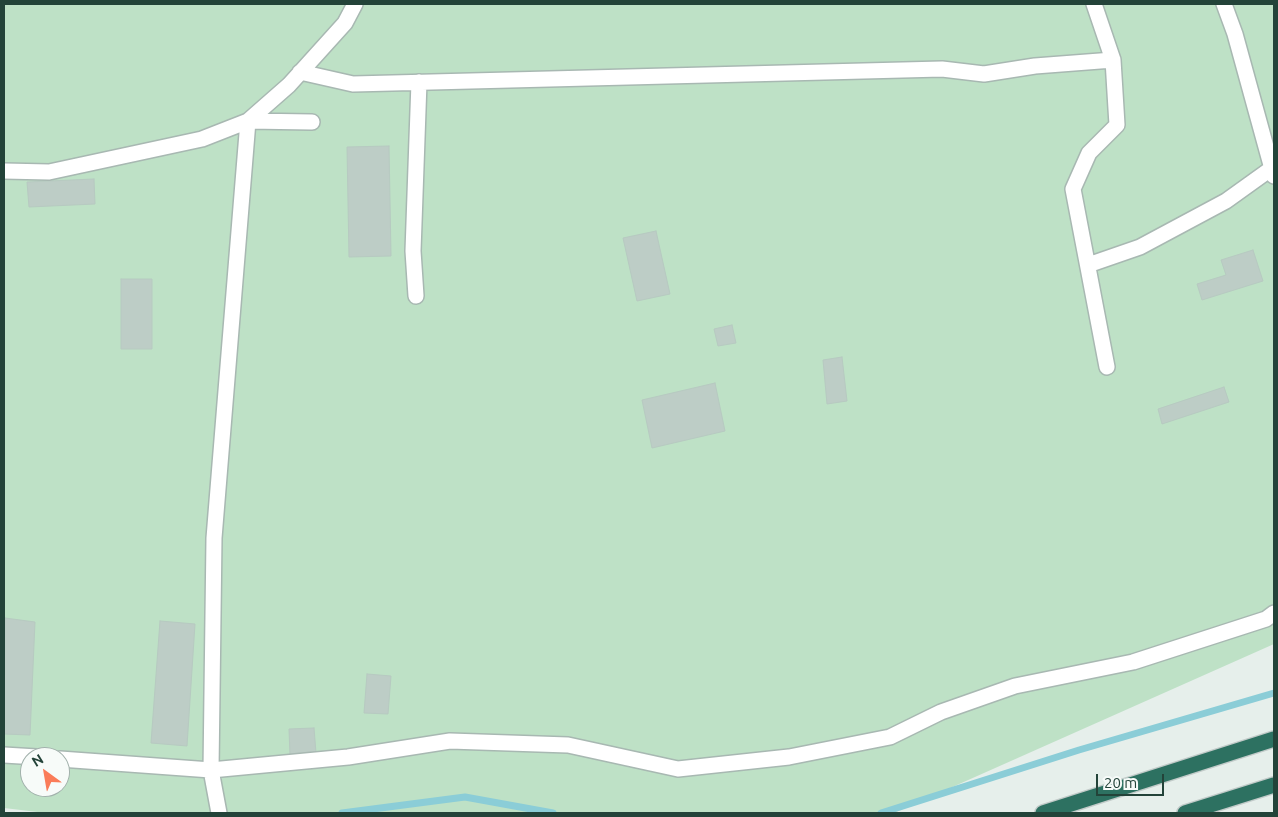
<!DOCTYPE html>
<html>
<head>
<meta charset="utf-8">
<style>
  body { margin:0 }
  #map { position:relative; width:1278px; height:817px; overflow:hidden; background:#e6efeb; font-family:Ubuntu,sans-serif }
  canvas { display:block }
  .frame { position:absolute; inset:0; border:5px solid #234339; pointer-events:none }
  .north { position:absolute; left:20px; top:747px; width:50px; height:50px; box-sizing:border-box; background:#f7fbf9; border:1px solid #a2b1ac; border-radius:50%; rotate:328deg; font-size:14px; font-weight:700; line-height:20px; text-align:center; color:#234339 }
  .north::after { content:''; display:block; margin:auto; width:18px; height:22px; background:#fa7c59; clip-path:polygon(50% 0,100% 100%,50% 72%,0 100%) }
  .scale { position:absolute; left:1096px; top:774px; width:68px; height:22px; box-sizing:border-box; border:2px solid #234339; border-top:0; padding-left:6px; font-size:15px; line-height:18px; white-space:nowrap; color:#234339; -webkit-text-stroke:4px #f7fbf9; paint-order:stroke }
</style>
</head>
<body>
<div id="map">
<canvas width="1278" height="817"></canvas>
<div class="frame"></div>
<div class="north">N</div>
<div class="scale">20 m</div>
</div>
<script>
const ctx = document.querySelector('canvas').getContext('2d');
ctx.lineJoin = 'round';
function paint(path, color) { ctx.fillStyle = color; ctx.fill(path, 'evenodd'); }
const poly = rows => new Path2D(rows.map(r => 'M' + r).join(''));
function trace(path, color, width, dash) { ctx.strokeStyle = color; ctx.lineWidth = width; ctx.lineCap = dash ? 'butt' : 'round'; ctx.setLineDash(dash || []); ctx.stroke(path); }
paint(poly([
  [4,4,1274,4,1274,644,894,813,46,813,4,808],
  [30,757,60,757,60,787,30,787]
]), '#bee1c6');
trace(poly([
  [342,813,465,797,553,813],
  [881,813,1079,750,1274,693]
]), '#8bcdd7', 7);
const building = poly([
  [389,146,391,256,349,257,347,147,389,146],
  [94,179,95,204,29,207,27,182,94,179],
  [656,231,670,294,637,301,623,238,656,231],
  [1253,250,1263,281,1202,300,1197,284,1226,275,1221,260,1253,250],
  [121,279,152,279,152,349,121,349,121,279],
  [732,325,736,343,718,346,714,329,732,325],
  [842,357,847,401,827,404,823,360,842,357],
  [715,383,725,431,652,448,642,400,715,383],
  [1224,387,1229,402,1162,424,1158,409,1224,387],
  [5,618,35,622,30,735,4,734,5,618],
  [160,621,195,624,187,746,151,743,160,621],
  [367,674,391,676,388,714,364,713,367,674],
  [314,728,316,753,290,755,289,729,314,728]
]);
paint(building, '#bdcdc6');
trace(building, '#b7cac1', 1);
const minor = poly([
  [1094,4,1113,60,1117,125,1089,153,1073,189,1107,367],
  [1224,4,1235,34,1274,176],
  [300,72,353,84,942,69,984,74,1035,66,1113,60],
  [4,171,49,172,202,139,248,121,312,122],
  [1088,265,1140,247,1226,201,1272,168],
  [416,296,413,251,419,82],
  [4,755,37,757],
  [60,759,211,770,348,757,450,741,568,745,678,769,789,757,890,737,941,712,1015,686,1133,662,1266,619,1274,613],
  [219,813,211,770,214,538,248,121,289,85,345,23,355,4]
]);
const highway = poly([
  [1043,813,1274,739],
  [1185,813,1274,785]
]);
trace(minor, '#a8b8b2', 18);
trace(highway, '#c1cac8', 18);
trace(minor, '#fff', 15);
trace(highway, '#2d7161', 15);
</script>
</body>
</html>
